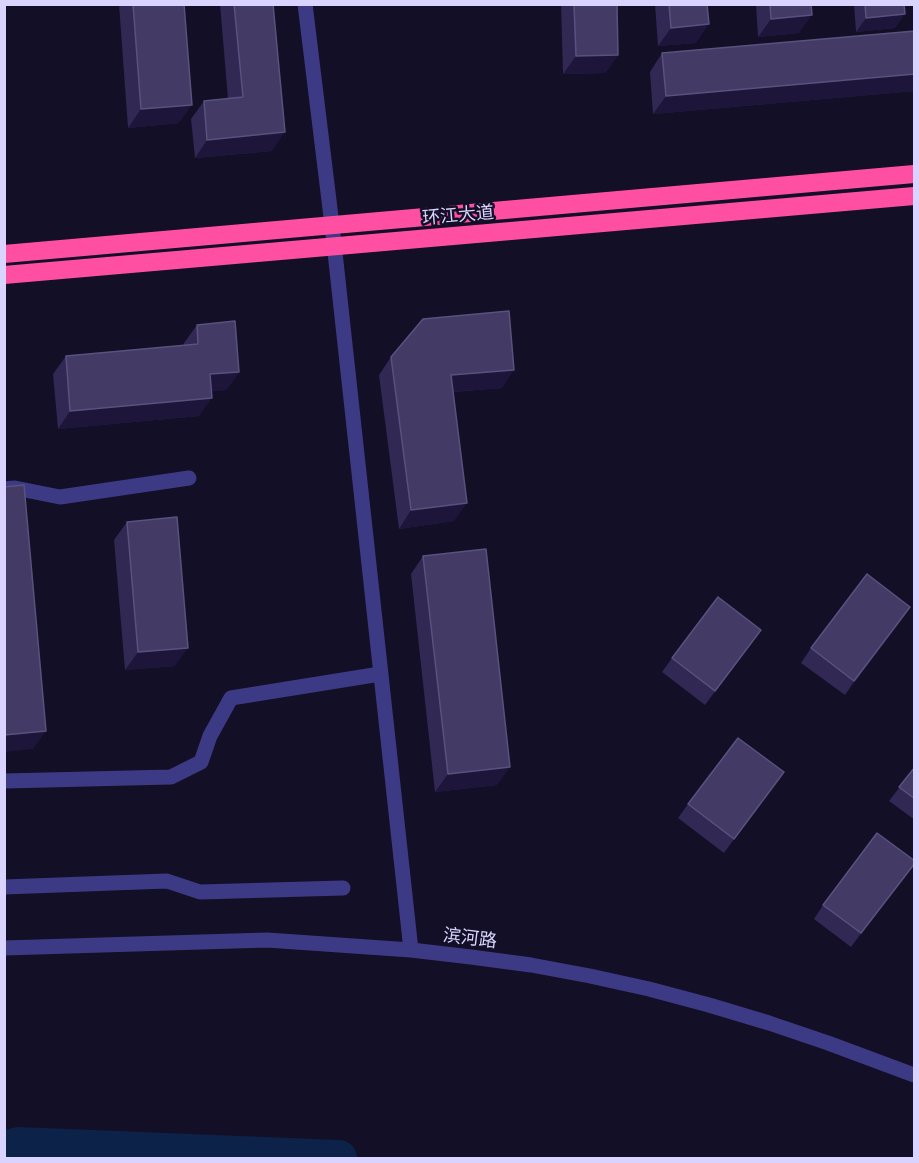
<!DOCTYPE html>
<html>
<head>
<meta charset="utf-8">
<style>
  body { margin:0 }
  #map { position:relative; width:919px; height:1163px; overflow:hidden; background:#130f26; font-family:Ubuntu,sans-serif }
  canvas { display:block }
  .frame { position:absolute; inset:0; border:6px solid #d9d4ff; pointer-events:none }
</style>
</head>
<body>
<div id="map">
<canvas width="919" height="1163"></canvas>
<div class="frame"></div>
</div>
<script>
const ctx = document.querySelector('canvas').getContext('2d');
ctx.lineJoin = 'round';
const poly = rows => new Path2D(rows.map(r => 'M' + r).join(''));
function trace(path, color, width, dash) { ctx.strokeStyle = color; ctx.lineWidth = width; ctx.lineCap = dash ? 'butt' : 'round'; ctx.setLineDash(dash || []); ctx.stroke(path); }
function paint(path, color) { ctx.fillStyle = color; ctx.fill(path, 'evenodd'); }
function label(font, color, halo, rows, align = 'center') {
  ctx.font = font + ' Ubuntu,"Noto Sans SC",sans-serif'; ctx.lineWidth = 5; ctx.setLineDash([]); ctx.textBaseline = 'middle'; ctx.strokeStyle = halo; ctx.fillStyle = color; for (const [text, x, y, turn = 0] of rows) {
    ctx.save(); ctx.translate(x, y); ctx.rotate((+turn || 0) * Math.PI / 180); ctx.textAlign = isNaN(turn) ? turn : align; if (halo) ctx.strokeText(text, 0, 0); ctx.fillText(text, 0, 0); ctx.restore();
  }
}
trace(poly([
  [4,1149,18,1145,339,1158]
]), '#0c2248', 36);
trace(poly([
  [305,4,332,225,411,950],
  [4,489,15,488,60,497,189,478],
  [4,781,171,777,201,762,210,736,231,698,380,674],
  [4,887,167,881,200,892,343,888],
  [4,948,267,940,411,950,471,957,531,965,590,976,649,989,709,1005,769,1023,828,1043,914,1075]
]), '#3d3a85', 15);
trace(poly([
  [4,254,914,174],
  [4,275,914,196]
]), '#ff4fa3', 18);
paint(poly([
  [119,4,184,4,179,123,128,128],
  [220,4,273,4,272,151,195,158,191,119,204,101,228,99],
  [561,4,617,4,618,55,605,73,563,74],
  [655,4,707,4,696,43,658,46],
  [756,4,811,4,799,33,758,37],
  [854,4,904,4,895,28,856,32],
  [915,31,915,91,653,114,650,72,662,53],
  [197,325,239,372,226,390,211,391,199,416,58,429,53,374,66,356,184,345,184,343],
  [391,357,502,388,453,392,454,521,399,529,379,375],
  [127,522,175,666,125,670,114,540],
  [423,556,497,785,435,792,411,574],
  [910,607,845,695,801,663,811,648],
  [751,644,705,705,662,672,672,658],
  [915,767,915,820,889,801],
  [784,772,724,853,678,818,688,804],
  [915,863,851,947,814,919,823,905]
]), '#312854');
paint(poly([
  [905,14,895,28,856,32,866,18],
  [812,15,799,33,758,37,771,19],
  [709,24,696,43,658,46,671,28],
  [618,55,605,73,563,74,576,56],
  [915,74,915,91,653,114,666,96],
  [192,105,179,123,128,128,141,109],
  [285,132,272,151,195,158,207,140],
  [514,370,502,388,438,393,451,375],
  [239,372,226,390,197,393,210,374],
  [212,398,199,416,58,429,70,411],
  [467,503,454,521,399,529,411,510],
  [910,607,901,621,845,695,854,681],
  [761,630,751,644,705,705,715,691],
  [188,648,175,666,125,670,138,652],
  [46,731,33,749,4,752,4,735],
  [510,767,497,785,435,792,448,774],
  [784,772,774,786,724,853,734,839],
  [915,863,905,876,851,947,861,933]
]), '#1d163a');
const building = poly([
  [133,4,184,4,192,105,141,109,133,4],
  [234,4,273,4,285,132,207,140,204,101,243,97,234,4],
  [574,4,617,4,618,55,576,56,574,4],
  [669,4,707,4,709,24,671,28,669,4],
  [770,4,811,4,812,15,771,19,770,4],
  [865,4,904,4,905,14,866,18,865,4],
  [915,31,915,74,666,96,662,53,915,31],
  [509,311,514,370,451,375,467,503,411,510,391,357,423,319,509,311],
  [235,321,239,372,210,374,212,398,70,411,66,356,198,344,197,325,235,321],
  [24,485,46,731,4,735,4,487,24,485],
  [177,517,188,648,138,652,127,522,177,517],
  [486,549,510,767,448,774,423,556,486,549],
  [867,574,910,607,854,681,811,648,867,574],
  [718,597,761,630,715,691,672,658,718,597],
  [738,738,784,772,734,839,688,804,738,738],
  [915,767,915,799,899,787,915,767],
  [877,833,915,861,915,863,861,933,823,905,877,833]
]);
paint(building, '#433a66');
trace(building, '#5a527e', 1.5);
label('18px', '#d9d4ff', '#130f26', [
  ["环江大道",458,215,-5],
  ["滨河路",470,938,7]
]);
</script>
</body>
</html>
